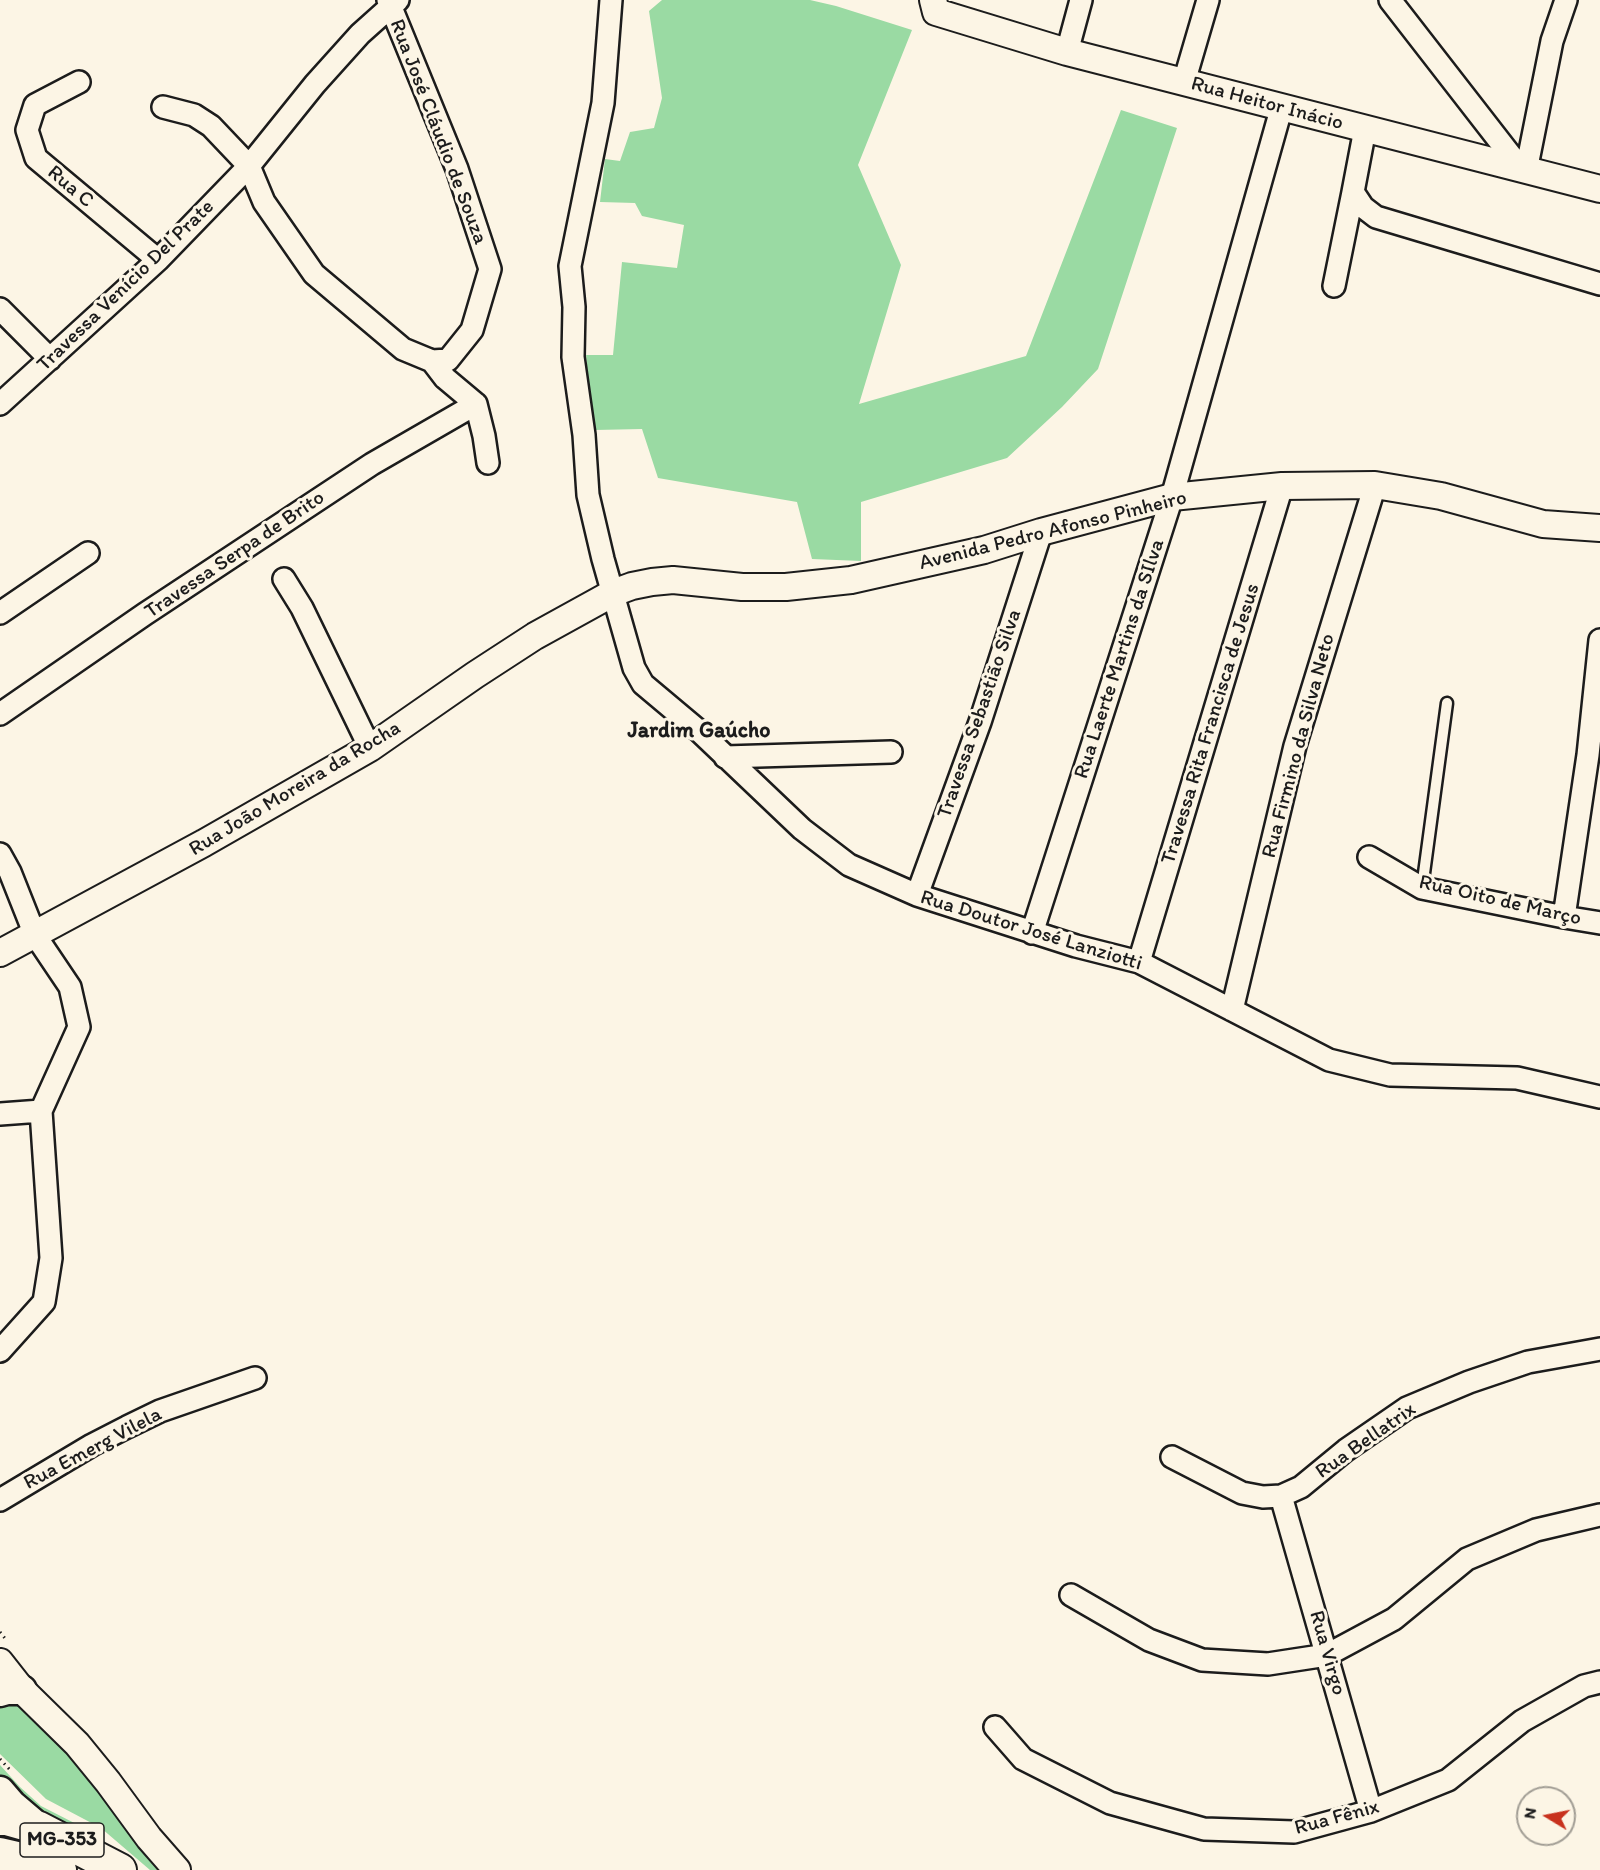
<!DOCTYPE html>
<html>
<head>
<meta charset="utf-8">
<style>
  body { margin:0 }
  #map { position:relative; width:1600px; height:1870px; overflow:hidden; background:#fcf5e5; font-family:Itim,sans-serif }
  canvas { display:block }
  .north { position:absolute; left:1516px; top:1786px; width:60px; height:60px; box-sizing:border-box; background:#fcf5e5; border:2px solid #a29e95; border-radius:50%; rotate:280deg; font-size:16px; font-weight:700; line-height:24px; text-align:center; color:#1c1c1c }
  .north::after { content:''; display:block; margin:auto; width:21px; height:27px; background:#c8321e; clip-path:polygon(50% 0,100% 100%,50% 72%,0 100%) }
</style>
</head>
<body>
<div id="map">
<canvas width="1600" height="1870"></canvas>
<div class="north">N</div>
</div>
<script>
const ctx = document.querySelector('canvas').getContext('2d');
ctx.lineJoin = 'round';
function paint(path, color) { ctx.fillStyle = color; ctx.fill(path, 'evenodd'); }
const poly = rows => new Path2D(rows.map(r => 'M' + r).join(''));
function trace(path, color, width, dash) { ctx.strokeStyle = color; ctx.lineWidth = width; ctx.lineCap = dash ? 'butt' : 'round'; ctx.setLineDash(dash || []); ctx.stroke(path); }
function label(font, color, halo, rows, align = 'center') {
  ctx.font = font + ' Itim,sans-serif'; ctx.lineWidth = 6; ctx.setLineDash([]); ctx.textBaseline = 'middle'; ctx.strokeStyle = halo; ctx.fillStyle = color; for (const [text, x, y, turn = 0] of rows) {
    ctx.save(); ctx.translate(x, y); ctx.rotate((+turn || 0) * Math.PI / 180); ctx.textAlign = isNaN(turn) ? turn : align; if (halo) ctx.strokeText(text, 0, 0); ctx.fillText(text, 0, 0); ctx.restore();
  }
}
paint(poly([
  [662,0,810,0,836,6,912,30,858,165,901,265,859,404,1026,356,1121,110,1177,128,1098,369,1062,407,1007,458,861,502,861,561,812,559,797,502,658,478,642,429,595,430,588,380,586,355,613,355,622,262,677,268,684,225,642,216,635,203,600,202,605,159,620,161,630,132,654,128,662,98,649,11],
  [0,1700,18,1703,76,1760,116,1816,160,1870,150,1870,101,1828,46,1799,0,1754],
  [0,1765,20,1787,41,1806,88,1830,104,1840,105,1843,62,1822,50,1819,0,1785]
]), '#9adaa3');
const service = poly([
  [1422,888,1447,703]
]);
const minor = poly([
  [611,0,603,103,570,266,574,307,573,357,584,435,588,495,603,559,634,668,643,684,699,731,802,829,849,865,917,895,1076,946,1139,962,1329,1060,1390,1075,1517,1078,1600,1097],
  [1390,0,1522,170],
  [1067,52,1081,0],
  [79,82,35,105,27,130,36,158,158,260],
  [1184,82,1208,0],
  [163,107,194,115,211,126,249,166,264,202,314,274,403,349,432,361,448,360,472,330,490,269,457,169,388,0],
  [1365,129,1353,192,1363,207,1376,217,1600,284],
  [1526,171,1552,41,1566,0],
  [1334,286,1353,192],
  [0,309,50,359],
  [432,361,445,378,476,404],
  [0,404,158,260,249,166,315,84,360,34,398,0],
  [476,404,484,436,488,463],
  [284,579,302,608,370,748],
  [0,613,88,553],
  [0,714,145,614,372,464,476,404],
  [725,757,891,752],
  [0,854,10,872,35,935,70,987,79,1027,41,1111,51,1258,44,1302,0,1351],
  [1369,857,1422,888,1564,917,1600,923],
  [917,895,980,722,1041,532],
  [1564,917,1588,755,1600,640],
  [1032,933,1172,497,1282,106],
  [1139,962,1282,486],
  [1232,1010,1295,746,1375,485],
  [0,1114,41,1111],
  [1172,1457,1242,1493,1263,1497,1281,1496,1301,1487,1346,1450,1407,1408,1469,1382,1528,1362,1600,1349],
  [1281,1496,1371,1811],
  [0,1500,92,1445,127,1427,160,1411,255,1378],
  [1071,1595,1149,1640,1202,1660,1268,1664,1327,1655,1394,1619,1467,1559,1536,1530,1600,1515],
  [995,1727,1023,1759,1110,1803,1204,1829,1294,1832,1371,1811,1448,1780,1522,1721,1584,1686,1600,1682]
]);
const tertiary = poly([
  [933,0,936,12,1067,52,1600,189],
  [0,953,204,843,370,748,475,675,535,636,613,593,632,586,652,582,673,580,742,587,786,587,851,580,984,550,1041,532,1172,497,1282,486,1375,485,1441,496,1543,524,1600,528],
  [0,1662,22,1690,77,1744,108,1782,149,1838,177,1870]
]);
const secondary = poly([
  [0,1692,7,1690,22,1690],
  [0,1791,12,1805,39,1828]
]);
const primary = poly([
  [0,1819,7,1819,39,1828,120,1870],
  [0,1854,52,1866,60,1870]
]);
trace(service, '#1c1c1c', 15);
trace(minor, '#1c1c1c', 26);
trace(tertiary, '#1c1c1c', 30);
trace(secondary, '#1c1c1c', 33);
trace(primary, '#1c1c1c', 36);
trace(poly([
  [0,1632,7,1641],
  [0,1759,11,1771]
]), '#1c1c1c', 3, [1.5, 4.5]);
trace(service, '#fcf5e5', 10);
trace(minor, '#fcf5e5', 21);
trace(tertiary, '#fcf5e5', 26);
trace(secondary, '#fcf5e5', 28);
trace(primary, '#fcf5e5', 32);
for (const [x, y, w] of [
  [62,1840,84]
]) { const box = new Path2D(); box.roundRect(x - w / 2, y - 17, w, 34, 4.5); ctx.fillStyle = '#fcf5e5'; ctx.fill(box); trace(box, '#1c1c1c', 1.5); }
label('bold 20px', '#1c1c1c', null, [
  ["MG-353",62,1840]
]);
label('21px', '#1c1c1c', '#fcf5e5', [
  ["Rua Heitor Inácio",1267,104,15],
  ["Rua José Cláudio de Souza",438,132,69],
  ["Rua C",70,187,40],
  ["Travessa Venício Del Prate",126,286,-44],
  ["Avenida Pedro Afonso Pinheiro",1053,531,-14],
  ["Travessa Serpa de Brito",235,555,-34],
  ["Rua Laerte Martins da SIlva",1120,659,-72],
  ["Travessa Sebastião Silva",980,714,-71],
  ["Travessa Rita Francisca de Jesus",1211,724,-73],
  ["Rua Firmino da Silva Neto",1299,746,-75],
  ["Rua João Moreira da Rocha",295,789,-31],
  ["Rua Oito de Março",1500,901,13],
  ["Rua Doutor José Lanziotti",1031,931,17],
  ["Rua Bellatrix",1366,1441,-35],
  ["Rua Emerg Vilela",93,1449,-28],
  ["Rua Virgo",1327,1653,74],
  ["Rua Fênix",1337,1818,-15]
]);
label('bold 22px', '#1c1c1c', '#fcf5e5', [
  ["Jardim Gaúcho",699,731]
]);
</script>
</body>
</html>
